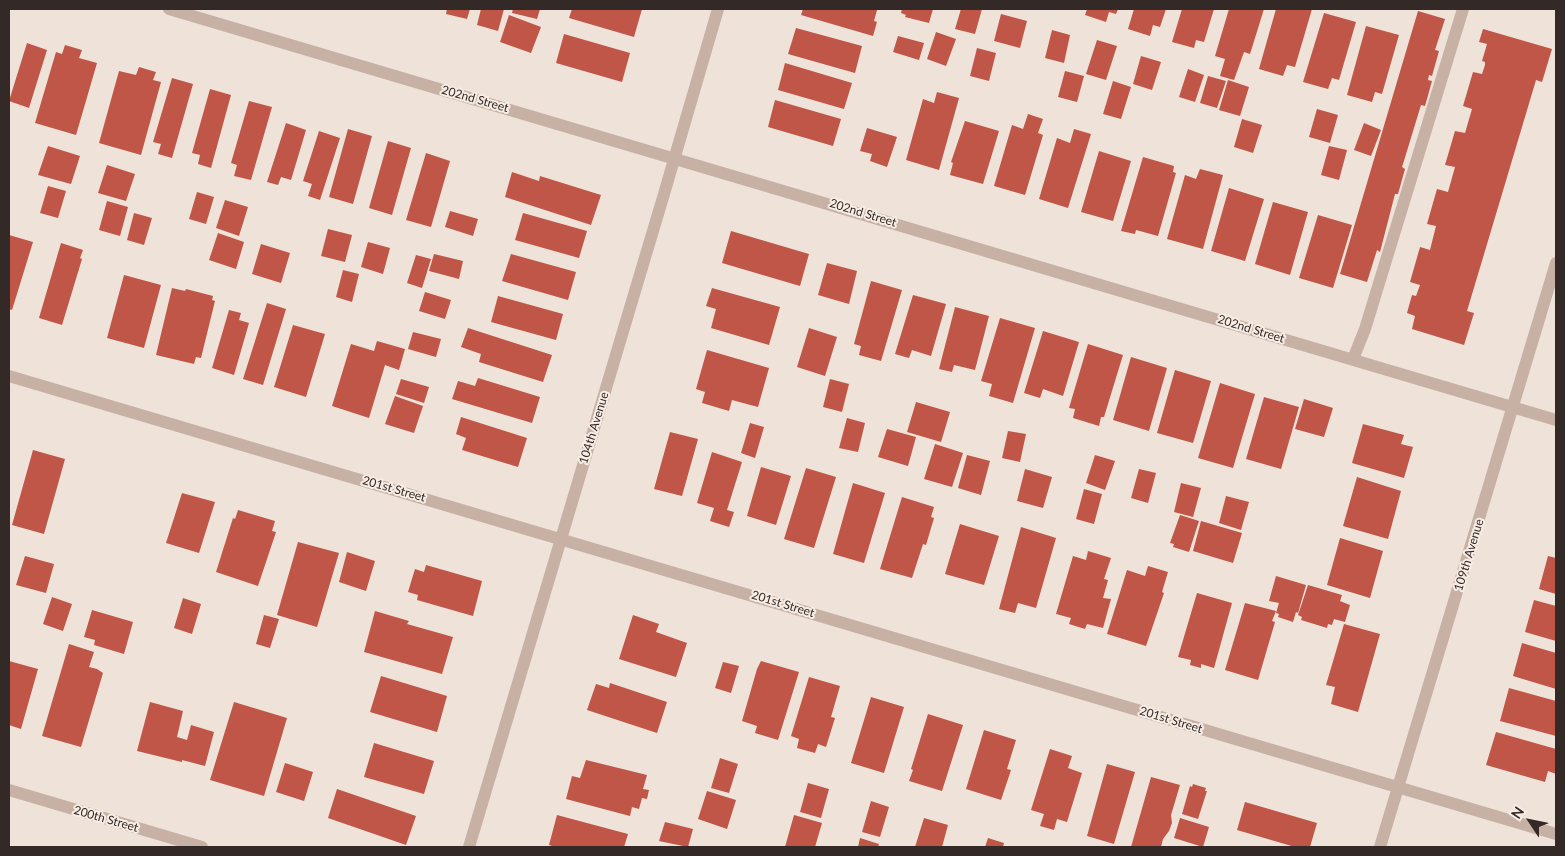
<!DOCTYPE html>
<html>
<head>
<meta charset="utf-8">
<style>
  body { margin:0 }
  #map { position:relative; width:1565px; height:856px; overflow:hidden; background:#efe2d9; font-family:Lato,sans-serif }
  canvas { display:block }
  .frame { position:absolute; inset:0; border:10px solid #332926; pointer-events:none }
  .north { position:absolute; left:1505px; top:796px; width:50px; height:50px; -webkit-text-stroke:4px #f8ede4; paint-order:stroke; rotate:304deg; font-size:14px; font-weight:700; line-height:20px; text-align:center; color:#332926 }
  .north::after { content:''; display:block; margin:auto; width:18px; height:22px; background:#332926; clip-path:polygon(50% 0,100% 100%,50% 72%,0 100%) }
</style>
</head>
<body>
<div id="map">
<canvas width="1565" height="856"></canvas>
<div class="frame"></div>
<div class="north">N</div>
</div>
<script>
const ctx = document.querySelector('canvas').getContext('2d');
ctx.lineJoin = 'round';
function paint(path, color) { ctx.fillStyle = color; ctx.fill(path, 'evenodd'); }
const poly = rows => new Path2D(rows.map(r => 'M' + r).join(''));
function trace(path, color, width, dash) { ctx.strokeStyle = color; ctx.lineWidth = width; ctx.lineCap = dash ? 'butt' : 'round'; ctx.setLineDash(dash || []); ctx.stroke(path); }
function label(font, color, halo, rows, align = 'center') {
  ctx.font = font + ' Lato,sans-serif'; ctx.lineWidth = 4; ctx.setLineDash([]); ctx.textBaseline = 'middle'; ctx.strokeStyle = halo; ctx.fillStyle = color; for (const [text, x, y, turn = 0] of rows) {
    ctx.save(); ctx.translate(x, y); ctx.rotate((+turn || 0) * Math.PI / 180); ctx.textAlign = isNaN(turn) ? turn : align; if (halo) ctx.strokeText(text, 0, 0); ctx.fillText(text, 0, 0); ctx.restore();
  }
}
paint(poly([
  [447,9,470,9,467,19,446,14],
  [481,9,504,9,498,31,477,25],
  [513,9,540,9,537,19,512,13],
  [572,9,642,9,634,37,569,18],
  [803,9,871,9,877,10,874,21,877,22,873,36,801,15],
  [902,9,933,9,929,23,905,17,906,15,901,13],
  [961,9,982,9,975,34,955,29],
  [1087,9,1118,9,1116,14,1109,12,1106,22,1085,15],
  [1134,9,1166,9,1160,27,1153,25,1150,36,1128,29],
  [1182,9,1214,9,1204,42,1196,40,1194,48,1172,42],
  [1229,9,1264,9,1250,54,1244,52,1234,80,1220,76,1225,59,1215,56],
  [1276,9,1312,9,1295,67,1287,65,1283,76,1259,69],
  [1418,11,1445,19,1435,50,1439,51,1432,76,1429,75,1428,80,1432,81,1425,106,1421,105,1403,164,1402,167,1405,169,1398,194,1395,194,1380,252,1377,250,1367,282,1340,274],
  [1324,13,1356,22,1339,80,1332,78,1328,89,1303,82],
  [1001,14,1027,21,1020,48,994,41],
  [509,15,541,27,531,53,500,42],
  [1366,26,1399,35,1382,94,1375,92,1372,102,1347,95],
  [796,28,862,46,855,73,788,54],
  [1483,29,1552,49,1542,82,1536,80,1502,194,1467,311,1474,313,1464,345,1412,329,1415,316,1407,313,1412,295,1416,296,1420,285,1410,282,1420,247,1430,250,1436,226,1427,224,1437,189,1448,192,1455,167,1445,165,1455,131,1465,133,1472,109,1463,106,1473,72,1482,74,1485,65,1485,62,1482,61,1487,44,1479,42],
  [1052,30,1070,35,1064,63,1045,58],
  [936,32,956,39,946,66,927,59],
  [564,34,630,53,622,82,556,63],
  [898,36,924,43,919,60,893,52],
  [1097,40,1117,46,1106,80,1086,74],
  [27,43,47,50,29,108,9,101],
  [65,45,82,50,79,58,97,63,76,135,35,123,56,52,62,54],
  [977,48,996,53,989,81,970,76],
  [1141,56,1161,62,1152,90,1133,84],
  [785,63,852,83,844,109,778,90],
  [139,67,156,72,153,80,161,82,141,155,99,143,119,71,136,75],
  [1188,69,1204,75,1195,102,1179,97],
  [1065,71,1084,76,1077,102,1058,97],
  [1208,76,1226,81,1217,108,1200,103],
  [172,78,193,84,172,158,158,154,161,144,153,142],
  [1228,80,1249,87,1240,116,1219,110],
  [1113,81,1131,87,1121,119,1103,114],
  [210,89,231,95,211,168,198,164,200,155,192,153],
  [937,92,959,98,939,170,906,160,923,99,934,103],
  [775,100,841,119,833,146,768,127],
  [249,101,272,107,251,180,234,176,237,165,231,163],
  [1317,109,1338,115,1330,143,1309,137],
  [1028,114,1043,119,1038,133,1043,135,1025,195,994,186,1012,125,1023,129],
  [1242,119,1262,125,1253,153,1234,147],
  [965,121,999,131,983,184,950,175,953,163,951,162],
  [286,123,306,130,291,180,281,177,278,185,267,182],
  [1364,123,1381,130,1371,156,1354,150],
  [867,128,897,137,887,167,870,161,872,154,860,151],
  [348,129,372,136,353,204,329,197],
  [1074,129,1091,134,1068,208,1039,199,1057,138,1070,143],
  [319,131,340,138,320,200,308,196,312,184,303,181],
  [388,141,411,148,392,215,369,208],
  [48,146,80,156,71,184,38,175],
  [1329,146,1347,150,1339,180,1321,175],
  [1099,151,1131,161,1113,221,1081,212],
  [426,153,450,161,431,227,406,220],
  [1143,157,1174,166,1173,172,1176,173,1158,236,1136,230,1135,234,1121,231],
  [107,165,135,174,126,201,98,193],
  [1200,169,1223,175,1203,249,1167,239,1185,175,1196,179],
  [512,172,539,181,540,176,601,195,591,225,505,197],
  [48,186,66,191,58,218,40,213],
  [1229,188,1264,199,1245,261,1211,251],
  [197,192,214,197,206,224,189,219],
  [225,200,248,207,239,236,216,228],
  [107,201,128,207,120,236,99,230],
  [1273,202,1308,212,1290,275,1255,264],
  [450,211,478,219,473,236,445,227],
  [134,213,152,218,144,245,127,240],
  [523,213,587,231,579,258,515,240],
  [1318,215,1352,225,1333,288,1299,278],
  [328,229,352,235,345,262,321,256],
  [731,231,809,254,800,286,722,263],
  [218,233,244,242,236,269,209,260],
  [9,235,33,242,12,310,9,309],
  [368,242,390,248,383,274,361,267],
  [61,243,83,250,80,258,82,259,62,325,39,318],
  [261,244,290,253,281,283,252,274],
  [434,254,463,261,459,279,429,271],
  [511,254,576,272,568,300,502,281],
  [416,255,431,259,422,288,407,283],
  [827,263,857,271,849,304,818,295],
  [343,270,359,274,352,302,336,297],
  [124,275,161,285,144,348,107,338],
  [871,281,902,290,881,361,859,355,861,346,854,344],
  [172,288,185,291,186,289,213,296,212,300,215,301,201,358,196,357,194,364,156,355],
  [712,288,780,307,769,345,711,328,716,309,706,306],
  [425,292,451,300,445,319,419,311],
  [913,295,946,304,931,356,912,350,909,358,895,354],
  [498,296,563,314,556,340,491,322],
  [267,303,286,309,263,385,243,379],
  [955,307,989,316,975,370,954,365,952,372,939,369],
  [229,310,241,313,239,320,249,323,234,375,212,368],
  [1000,318,1035,328,1013,403,989,396,992,384,981,381],
  [293,325,325,334,306,397,274,387],
  [468,328,552,355,543,382,479,362,481,354,461,347],
  [809,328,837,337,825,376,797,367],
  [1043,331,1079,342,1063,396,1043,389,1040,398,1024,393],
  [413,332,441,339,436,357,408,349],
  [377,341,405,349,399,370,385,365,369,418,332,406,351,344,374,351],
  [1088,344,1123,355,1104,417,1101,417,1099,426,1073,418,1075,409,1069,408],
  [707,350,769,368,758,407,732,400,729,411,702,403,705,392,696,389],
  [1131,357,1167,368,1149,431,1113,420],
  [1175,370,1211,381,1193,443,1157,433],
  [478,378,540,397,532,423,452,399,458,381,475,386],
  [401,379,429,387,424,403,396,394],
  [830,379,849,384,842,412,823,407],
  [1220,383,1255,394,1233,468,1198,458],
  [395,396,423,406,414,433,385,424],
  [1264,397,1299,407,1281,469,1246,459],
  [1304,399,1333,408,1324,437,1295,429],
  [916,402,950,412,941,442,907,432],
  [461,417,527,438,518,467,462,450,466,438,456,434],
  [847,418,865,423,858,452,839,448],
  [750,423,764,427,755,458,741,453],
  [1363,424,1404,435,1401,444,1413,447,1404,478,1352,463],
  [887,429,916,437,908,466,878,457],
  [1008,431,1026,434,1020,462,1002,458],
  [670,432,698,439,682,496,654,489],
  [935,444,963,453,952,487,924,479],
  [33,450,65,459,44,534,12,525],
  [712,452,742,462,727,510,734,512,729,527,710,521,714,508,697,503],
  [967,455,990,461,981,495,958,488],
  [1095,455,1115,461,1105,490,1086,483],
  [761,467,791,476,776,525,747,516],
  [806,468,836,477,814,548,784,539],
  [1025,469,1052,477,1043,508,1017,501],
  [1139,469,1156,473,1148,503,1131,498],
  [1357,477,1401,491,1388,539,1343,526],
  [853,483,885,493,864,563,833,554],
  [1181,483,1201,488,1193,517,1174,512],
  [1084,489,1102,494,1094,524,1076,519],
  [182,493,215,502,199,553,166,543],
  [1226,496,1249,502,1241,530,1219,523],
  [902,497,934,507,931,517,934,518,926,545,923,544,912,578,880,569],
  [238,510,275,521,272,531,276,532,258,586,216,572,233,518,235,519],
  [1180,515,1199,521,1189,552,1173,547,1174,544,1170,543],
  [1201,521,1242,533,1233,563,1193,551],
  [960,524,999,536,984,585,945,574],
  [1021,527,1056,538,1036,608,1018,603,1015,613,999,609],
  [1340,538,1383,551,1370,598,1327,585],
  [298,542,339,553,317,627,277,615],
  [1088,551,1111,558,1104,579,1108,580,1103,598,1111,599,1103,628,1087,624,1085,629,1069,624,1071,618,1056,614,1073,556,1086,560],
  [347,552,375,561,366,591,339,582],
  [25,556,54,564,46,593,16,585],
  [1548,556,1556,558,1556,594,1539,589],
  [426,565,482,581,473,616,417,600,418,595,408,592,415,569,424,572],
  [1148,566,1168,572,1162,592,1164,593,1146,646,1107,634,1127,570,1145,576],
  [1276,576,1306,585,1298,613,1296,612,1293,622,1278,617,1279,614,1276,613,1279,603,1269,601],
  [1308,585,1342,595,1340,601,1350,605,1345,622,1334,619,1332,625,1328,624,1327,628,1301,620,1302,617,1298,615],
  [1197,593,1232,603,1214,668,1201,664,1201,668,1190,665,1191,660,1178,657],
  [52,597,72,604,63,631,43,624],
  [183,598,201,604,192,634,174,628],
  [1534,600,1556,606,1556,641,1525,632],
  [1245,603,1276,611,1272,621,1275,622,1258,680,1225,670],
  [92,610,133,622,124,654,94,645,95,640,84,637],
  [375,611,409,621,407,624,453,637,442,674,364,652],
  [264,615,279,619,270,648,256,644],
  [633,615,659,624,656,632,687,643,676,677,619,659],
  [1344,624,1380,634,1358,712,1331,704,1335,687,1326,685],
  [1522,643,1556,653,1556,689,1513,676],
  [69,644,94,652,89,667,97,669,103,673,81,747,42,736],
  [9,661,38,669,21,729,9,725],
  [761,661,799,672,778,740,755,733,757,726,742,721,757,669],
  [723,662,739,666,731,693,715,688],
  [381,676,447,696,437,732,370,712],
  [809,677,840,686,831,717,835,718,826,747,818,744,815,753,797,748,799,739,791,736],
  [610,683,667,702,657,733,587,710,596,684,609,688],
  [1509,688,1556,701,1556,736,1500,721],
  [871,697,904,707,884,773,851,763],
  [150,702,183,711,177,737,187,740,191,725,214,732,205,766,182,760,182,762,137,751],
  [234,702,287,718,264,796,210,780],
  [928,714,963,725,942,791,909,781,913,770,911,769],
  [984,730,1016,740,1007,769,1011,770,1001,800,966,789],
  [1496,732,1556,749,1556,774,1548,771,1545,782,1486,765],
  [374,743,434,761,424,794,364,777],
  [1050,749,1072,756,1068,768,1082,773,1067,822,1057,819,1054,830,1040,826,1044,814,1031,810],
  [720,758,738,764,729,793,711,788],
  [586,760,647,775,643,789,649,790,647,799,642,798,639,809,632,807,630,816,566,799,572,776,580,778],
  [285,763,313,772,304,801,276,792],
  [1107,764,1135,772,1114,844,1087,836],
  [1151,777,1180,785,1171,815,1172,823,1169,831,1163,839,1161,847,1131,847],
  [808,783,829,789,821,818,800,812],
  [1193,784,1206,788,1205,791,1207,791,1198,819,1182,814,1190,786,1192,787],
  [337,789,416,816,406,845,328,818],
  [707,791,736,800,727,829,698,819],
  [871,801,889,807,880,837,862,832],
  [1245,802,1317,823,1310,847,1295,847,1237,830],
  [557,815,628,834,624,847,555,847,549,845],
  [794,815,822,823,815,847,785,847],
  [924,818,948,825,942,847,915,847],
  [1180,818,1209,827,1203,847,1174,838],
  [665,822,693,829,688,847,659,841],
  [860,838,879,844,878,847,858,847],
  [988,838,1004,843,1003,847,985,847]
]), '#bf5647');
trace(poly([
  [169,9,1556,420],
  [1353,359,1365,329,1463,9],
  [9,376,1556,834],
  [9,790,202,847],
  [469,847,664,194,718,9],
  [1380,847,1556,263]
]), '#c7b1a5', 12);
label('12px', '#332926', '#f8ede4', [
  ["202nd Street",475,99,16],
  ["202nd Street",863,213,17],
  ["202nd Street",1251,329,17],
  ["104th Avenue",594,428,-73],
  ["201st Street",394,489,16],
  ["109th Avenue",1469,555,-73],
  ["201st Street",783,604,17],
  ["201st Street",1171,720,17],
  ["200th Street",106,819,16]
]);
</script>
</body>
</html>
